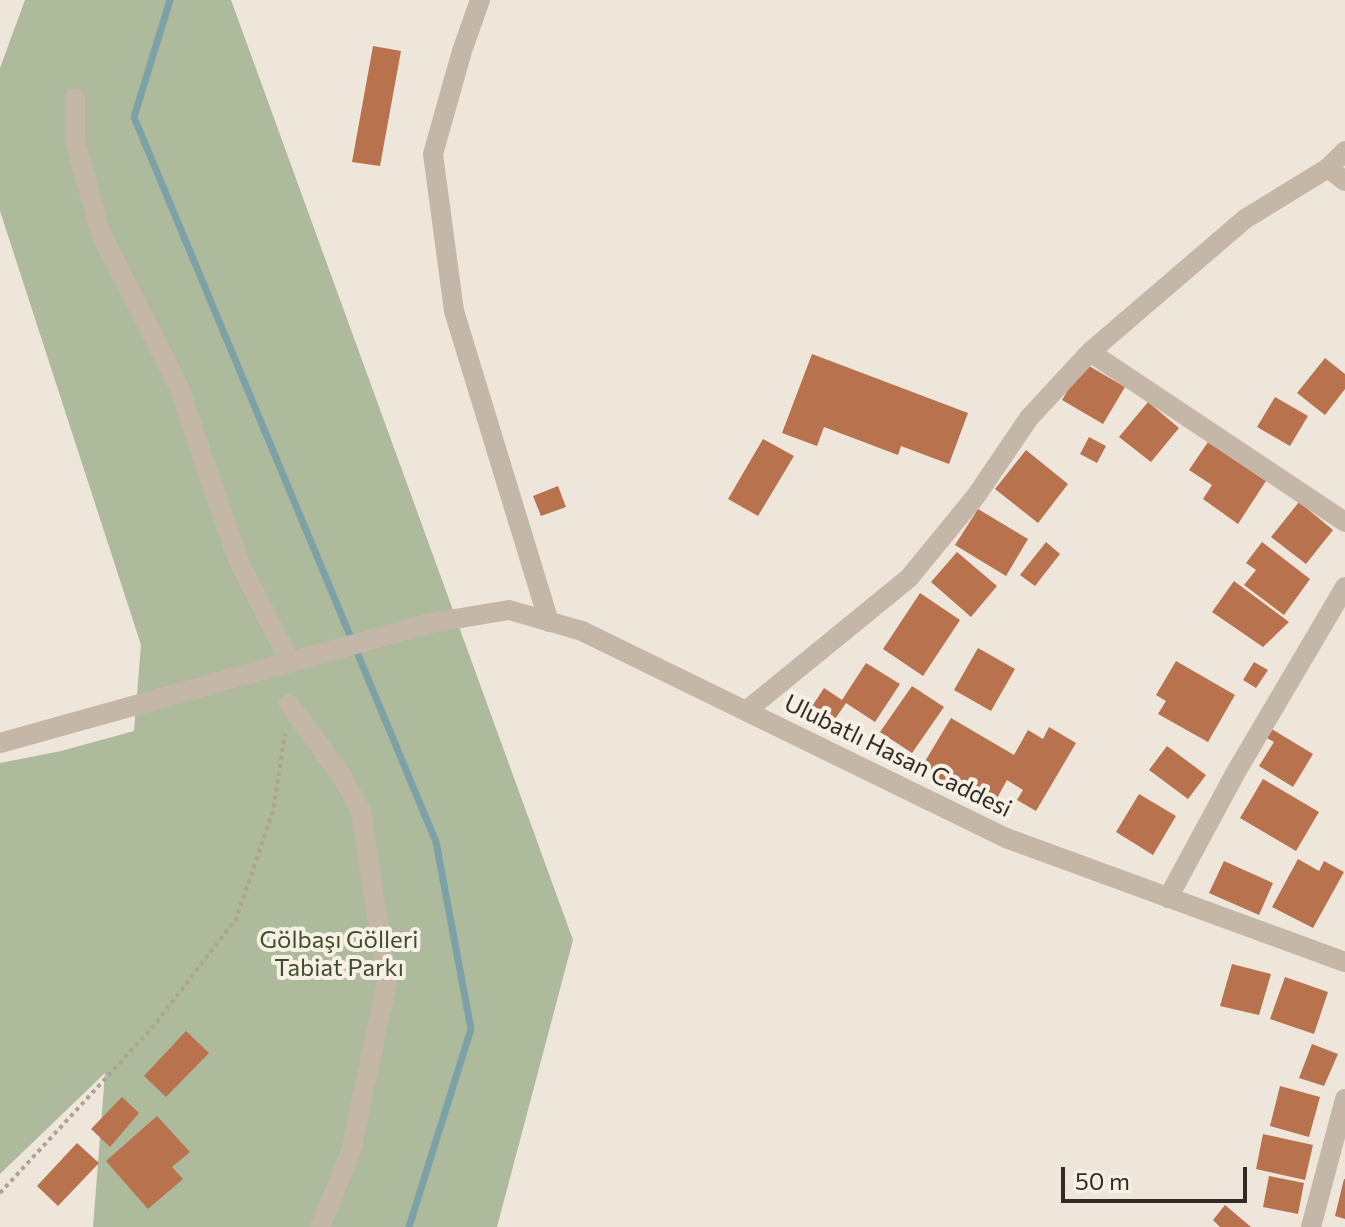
<!DOCTYPE html>
<html>
<head>
<meta charset="utf-8">
<style>
  body { margin:0 }
  #map { position:relative; width:1345px; height:1227px; overflow:hidden; background:#eee6da; font-family:Commissioner,sans-serif }
  canvas { display:block }
  .scale { position:absolute; left:1061px; top:1167px; width:186px; height:36px; box-sizing:border-box; border:4px solid #322b27; border-top:0; padding-left:10px; font-size:24px; line-height:28px; white-space:nowrap; color:#322b27; -webkit-text-stroke:6px #f6f0e5; paint-order:stroke }
</style>
</head>
<body>
<div id="map">
<canvas width="1345" height="1227"></canvas>
<div class="scale">50 m</div>
</div>
<script>
const ctx = document.querySelector('canvas').getContext('2d');
ctx.lineJoin = 'round';
function paint(path, color) { ctx.fillStyle = color; ctx.fill(path, 'evenodd'); }
const poly = rows => new Path2D(rows.map(r => 'M' + r).join(''));
function trace(path, color, width, dash) { ctx.strokeStyle = color; ctx.lineWidth = width; ctx.lineCap = dash ? 'butt' : 'round'; ctx.setLineDash(dash || []); ctx.stroke(path); }
function label(font, color, halo, rows, align = 'center') {
  ctx.font = font + ' Commissioner,sans-serif'; ctx.lineWidth = 8; ctx.setLineDash([]); ctx.textBaseline = 'middle'; ctx.strokeStyle = halo; ctx.fillStyle = color; for (const [text, x, y, turn = 0] of rows) {
    ctx.save(); ctx.translate(x, y); ctx.rotate((+turn || 0) * Math.PI / 180); ctx.textAlign = isNaN(turn) ? turn : align; if (halo) ctx.strokeText(text, 0, 0); ctx.fillText(text, 0, 0); ctx.restore();
  }
}
paint(poly([
  [25,0,231,0,573,940,497,1227,93,1227,105,1073,0,1174,0,763,61,751,134,731,141,645,0,211,0,68]
]), '#adbb9c');
trace(poly([
  [170,0,134,117,436,842,471,1029,409,1227]
]), '#7ca1a7', 7);
paint(poly([
  [373,46,401,51,380,166,352,162],
  [812,354,968,413,949,464,901,446,898,455,824,427,817,446,782,433],
  [1325,358,1345,374,1345,389,1325,415,1297,393],
  [1084,363,1125,387,1103,424,1062,400],
  [1275,397,1308,416,1290,446,1257,427],
  [1148,402,1179,428,1151,462,1119,437],
  [1089,437,1106,446,1097,463,1080,454],
  [763,439,794,456,758,516,728,499],
  [1208,442,1266,481,1238,524,1203,499,1212,485,1189,470],
  [1026,450,1068,484,1038,523,995,489],
  [558,486,566,507,541,516,533,496],
  [1299,502,1333,530,1306,564,1271,537],
  [978,509,1028,539,1006,576,955,545],
  [1046,542,1060,554,1035,586,1020,575],
  [1262,542,1310,579,1284,615,1244,585,1256,570,1246,563],
  [957,552,997,586,971,617,931,582],
  [1234,581,1289,622,1263,647,1212,612],
  [920,593,960,620,923,676,883,649],
  [978,648,1015,669,991,711,954,690],
  [1176,661,1235,695,1208,742,1158,714,1166,701,1156,695],
  [1254,662,1268,670,1256,688,1243,680],
  [866,663,900,684,875,722,846,703,833,722,811,708,824,688,842,700],
  [912,686,944,707,912,753,880,732],
  [951,718,1014,755,1028,730,1043,739,1049,727,1076,743,1036,811,1017,800,1023,790,1007,780,991,809,921,768],
  [1270,728,1313,754,1293,787,1259,766,1274,742,1265,737],
  [1167,746,1206,775,1188,799,1149,770],
  [1263,779,1319,812,1296,851,1240,818],
  [1139,794,1176,816,1153,855,1116,832],
  [1298,859,1319,871,1324,861,1344,872,1313,928,1272,907],
  [1224,861,1273,883,1259,915,1209,893],
  [1232,964,1271,974,1259,1015,1220,1006],
  [1285,977,1328,992,1314,1034,1270,1019],
  [186,1031,209,1053,166,1097,144,1076],
  [1312,1044,1338,1054,1324,1086,1299,1078],
  [1280,1086,1320,1097,1309,1137,1270,1126],
  [122,1097,139,1113,110,1147,91,1129],
  [157,1116,190,1152,172,1167,183,1179,148,1209,106,1161],
  [1263,1134,1313,1145,1305,1180,1256,1169],
  [77,1143,99,1163,58,1206,37,1186],
  [1269,1176,1304,1183,1298,1214,1263,1207],
  [1344,1179,1345,1179,1345,1219,1335,1216],
  [1225,1205,1251,1227,1220,1227,1213,1220]
]), '#b8724e');
trace(poly([
  [0,1193,152,1028,236,919,273,811,285,734]
]), '#b0a292', 4, [4, 4]);
trace(poly([
  [480,0,462,51,433,154,454,311,549,622],
  [75,98,75,141,101,234,178,385,238,560,290,662],
  [1328,168,1345,181],
  [1090,352,1345,522],
  [289,704,341,775,361,811,387,981,351,1151,320,1227],
  [746,711,909,578,976,496,1029,418,1090,352,1245,219,1328,168,1345,151],
  [0,743,431,623,509,610,582,631,1006,838,1345,962],
  [1168,898,1236,772,1345,587],
  [1311,1227,1345,1099]
]), '#c4b7a7', 20);
label('24px', '#322b27', '#f6f0e5', [
  ["Ulubatlı Hasan Caddesi",898,756,26]
]);
label('24px', '#3e4d2d', '#f6f0e5', [
  ["Gölbaşı Gölleri",339,940],
  ["Tabiat Parkı",339,968]
]);
</script>
</body>
</html>
